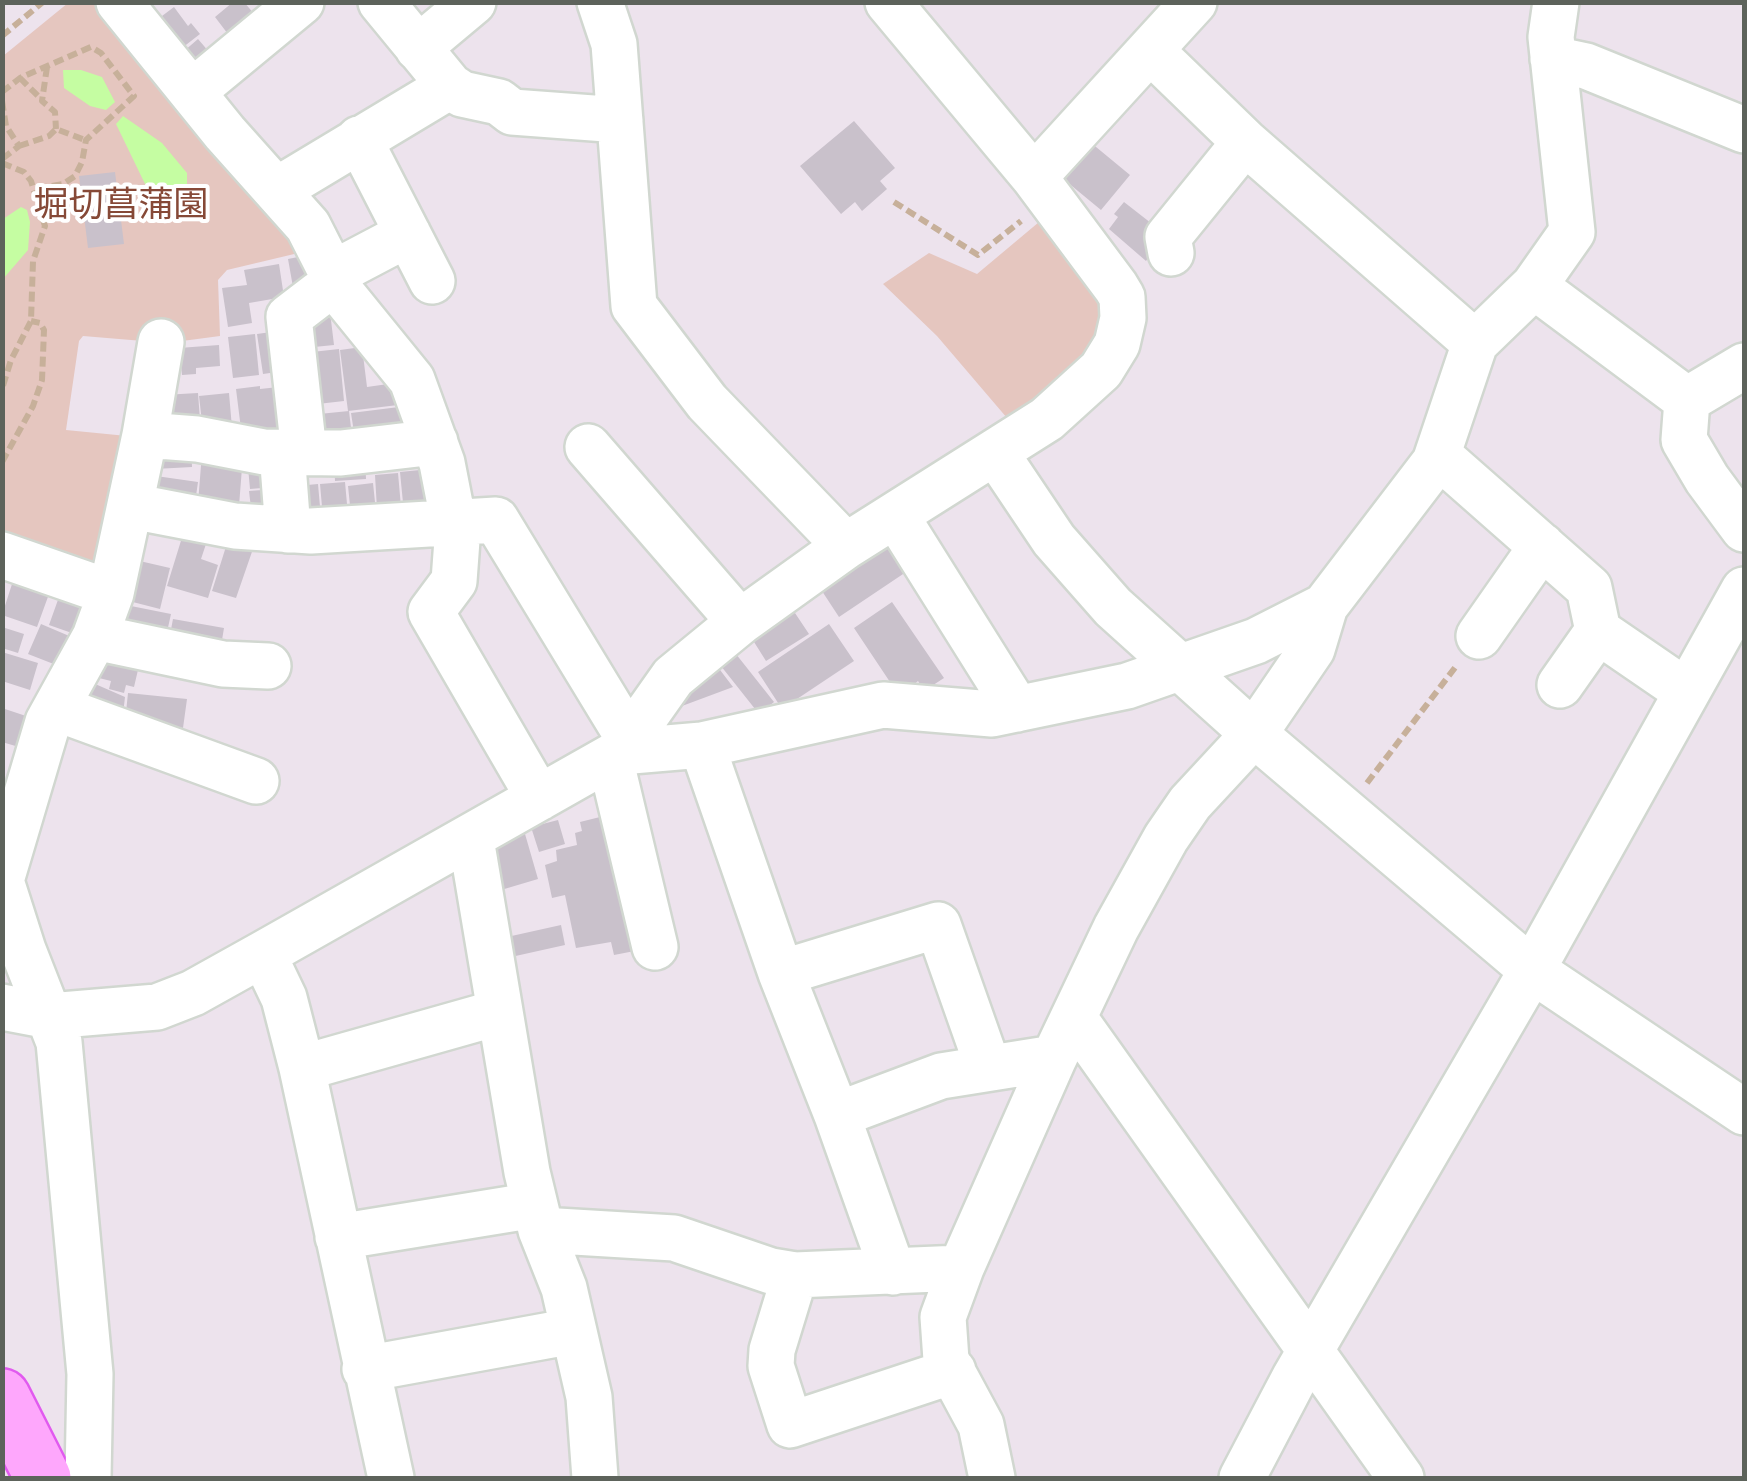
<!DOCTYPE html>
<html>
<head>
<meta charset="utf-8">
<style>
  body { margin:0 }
  #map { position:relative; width:1747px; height:1481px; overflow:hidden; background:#ede3ed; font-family:Arial,sans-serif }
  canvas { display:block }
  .frame { position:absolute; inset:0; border:5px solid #5d635b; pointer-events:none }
</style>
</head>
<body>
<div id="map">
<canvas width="1747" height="1481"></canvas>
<div class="frame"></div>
</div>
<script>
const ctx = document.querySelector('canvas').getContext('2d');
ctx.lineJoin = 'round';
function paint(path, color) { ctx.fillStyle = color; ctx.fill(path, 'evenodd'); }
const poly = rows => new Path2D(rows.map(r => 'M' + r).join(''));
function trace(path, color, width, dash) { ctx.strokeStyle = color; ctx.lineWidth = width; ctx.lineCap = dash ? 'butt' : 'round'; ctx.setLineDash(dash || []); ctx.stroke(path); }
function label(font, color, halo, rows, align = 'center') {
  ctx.font = font + ' Arial,"Noto Sans JP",sans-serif'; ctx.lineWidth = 8; ctx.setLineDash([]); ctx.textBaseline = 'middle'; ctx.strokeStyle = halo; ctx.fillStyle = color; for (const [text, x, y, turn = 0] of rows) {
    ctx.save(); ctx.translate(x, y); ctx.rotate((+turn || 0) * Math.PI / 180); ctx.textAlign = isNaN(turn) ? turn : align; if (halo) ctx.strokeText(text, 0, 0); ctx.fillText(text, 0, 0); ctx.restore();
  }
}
paint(poly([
  [68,3,108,3,311,250,227,270,218,280,220,336,167,343,83,336,79,341,66,430,127,436,111,570,3,548,3,56],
  [1045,217,1105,294,1105,342,1013,425,937,336,883,284,929,253,977,274]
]), '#e5c6bf');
paint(poly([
  [63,70,81,70,102,77,115,102,106,110,90,106,64,88],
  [123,116,162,143,187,173,187,184,158,193,146,186,116,124],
  [21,207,27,210,30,222,28,250,3,279,3,219]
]), '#c5fda2');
paint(poly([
  [233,2,244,2,260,21,234,42,215,17],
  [174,7,188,26,191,23,200,34,173,55,150,25],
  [198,39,216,60,194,78,176,58],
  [854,121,895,168,880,181,887,189,862,211,855,202,841,214,800,166],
  [1090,142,1130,175,1101,210,1061,177],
  [115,172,124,244,88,248,79,176],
  [1124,202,1165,234,1146,261,1109,229,1118,217,1114,214],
  [318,253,324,282,293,287,288,259],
  [279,264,284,297,249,303,252,323,228,327,222,288,247,285,244,270],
  [330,312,334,345,304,348,300,316],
  [278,331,284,371,263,374,257,334],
  [255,334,259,375,233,378,228,337],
  [219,345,220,366,196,368,196,374,182,375,179,348],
  [362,347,367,387,395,383,398,405,348,411,340,350],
  [339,349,344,401,309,405,303,353],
  [260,386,260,389,288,386,293,431,242,437,236,389],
  [198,393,200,420,158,423,163,395],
  [229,393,232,428,203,431,199,396],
  [399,407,403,433,355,439,351,413],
  [349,411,352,436,312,440,309,415],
  [191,441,192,467,155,469,154,443],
  [202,453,243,455,239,506,198,503],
  [365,458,366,479,335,481,334,459],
  [272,465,274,487,250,489,248,467],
  [430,469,434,510,404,513,400,472],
  [398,473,401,507,377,509,375,475],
  [156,476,198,482,194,510,152,503],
  [345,482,348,515,323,518,320,484],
  [373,483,376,512,351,515,348,486],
  [318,484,321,518,299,520,297,486],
  [275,489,277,514,252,517,249,491],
  [184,531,208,538,201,559,218,565,208,598,167,586],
  [894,535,915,566,839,617,818,585],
  [229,537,254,546,236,598,212,591],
  [131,559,170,568,160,609,121,599],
  [13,581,49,594,37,627,2,615],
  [59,597,97,610,86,638,49,625],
  [892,602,944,678,924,691,918,681,911,687,892,685,854,628],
  [121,604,171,614,165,641,116,631],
  [791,607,809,634,766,661,749,634],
  [173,619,224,628,220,652,169,640],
  [41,624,81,641,69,670,28,654],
  [829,624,854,661,782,709,758,672],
  [2,627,24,634,18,653,2,648],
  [101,648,141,657,134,687,126,685,124,693,109,689,111,681,95,677],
  [732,649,774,702,759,714,717,661],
  [2,652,38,663,30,690,2,681],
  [714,662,733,687,682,706,679,693],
  [86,680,125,697,123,714,76,703],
  [128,693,187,699,183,728,125,722],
  [2,708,38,720,29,750,2,742],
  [600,817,604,837,623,833,650,948,614,955,611,942,576,948,565,895,552,898,545,865,557,861,556,850,577,845,575,833,582,831,580,822],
  [558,820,565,844,539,852,531,827],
  [523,827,538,879,501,890,494,846],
  [561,925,565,945,511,957,507,937]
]), '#c9c1cb');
const minor = poly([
  [119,2,225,133,308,226,343,295,412,380,442,463,457,540,454,581,431,612,539,798],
  [381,2,450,86,462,94,499,102,512,112,620,120],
  [600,2,614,44,634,306,707,402,846,546],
  [418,48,473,2],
  [1553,59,1586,66,1744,130],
  [192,92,301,2],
  [359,139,432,281],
  [1034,177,1194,2],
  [277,190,450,86],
  [1171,253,1168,237,1245,142],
  [332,274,408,234],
  [1534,286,1687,400,1684,440,1707,479,1744,529],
  [1475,343,1534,286,1572,232,1551,37,1556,2],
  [1687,400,1744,366],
  [145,435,161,342],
  [588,447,740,622],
  [282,452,288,530],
  [304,452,289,317,319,294,339,287],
  [995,452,1054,540,1113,607,1254,734,1532,970,1744,1112],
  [1438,455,1589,588,1598,631,1560,685],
  [131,506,235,526,311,531,496,520,628,737],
  [896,516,1017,709],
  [2,555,111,593],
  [1598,631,1687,692],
  [1479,636,1542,546],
  [95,637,223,664,268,666],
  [56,708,256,781],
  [702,745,781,973,837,1115],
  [620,752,673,677,740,622,846,546,1047,419,1101,370,1117,344,1123,318,1122,297,1116,287,1034,177,888,2],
  [610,758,655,947],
  [471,839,527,1172,541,1230,564,1288,589,1397,595,1478],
  [2,877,48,722,95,637,111,593,145,435,197,439,264,452,341,453,435,442],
  [2,884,23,950,59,1042,90,1374,88,1478],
  [263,954,284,998,302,1068,391,1478],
  [781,973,938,925,988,1067],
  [2,1007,49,1016,157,1007,193,993,263,954,620,752,702,745,883,705,992,714,1127,686,1256,641,1325,606],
  [1074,1018,1401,1478],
  [302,1068,500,1012],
  [541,1230,674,1238,771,1271,795,1275],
  [338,1237,535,1205],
  [893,1272,837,1115,941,1076,1054,1058],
  [365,1369,573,1331],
  [953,1371,790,1425,771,1366,772,1350,795,1275,961,1268],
  [992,1478,981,1425,946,1360,943,1317,961,1268,1054,1058,1116,928,1166,838,1190,803,1254,734,1312,649,1325,606,1435,462,1475,343,1245,142,1152,52],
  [1242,1478,1295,1377,1532,970,1744,590]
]);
const major = poly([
  [2,1397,43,1478]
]);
trace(minor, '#d1d7d0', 50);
trace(major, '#e15aef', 60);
trace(poly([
  [2,36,43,2],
  [47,67,42,101,55,112,56,129],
  [20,78,42,100],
  [2,92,20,78,91,47,101,53,134,96,86,140,82,162,75,176,63,184,45,187,37,197],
  [2,101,6,126,19,146,2,159],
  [19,146,49,136,56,129,85,140],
  [2,163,24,172,31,181,45,226,33,261,31,321,11,360,2,389],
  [894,202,978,255,1021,221],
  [2,462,33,406,42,380,44,330,40,323,31,321],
  [1367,783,1457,665]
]), '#c7b09a', 6, [10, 5]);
trace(minor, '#fff', 45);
trace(major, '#fea7fc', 55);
label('35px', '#864937', '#fff', [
  ["堀切菖蒲園",121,206]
]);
</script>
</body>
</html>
